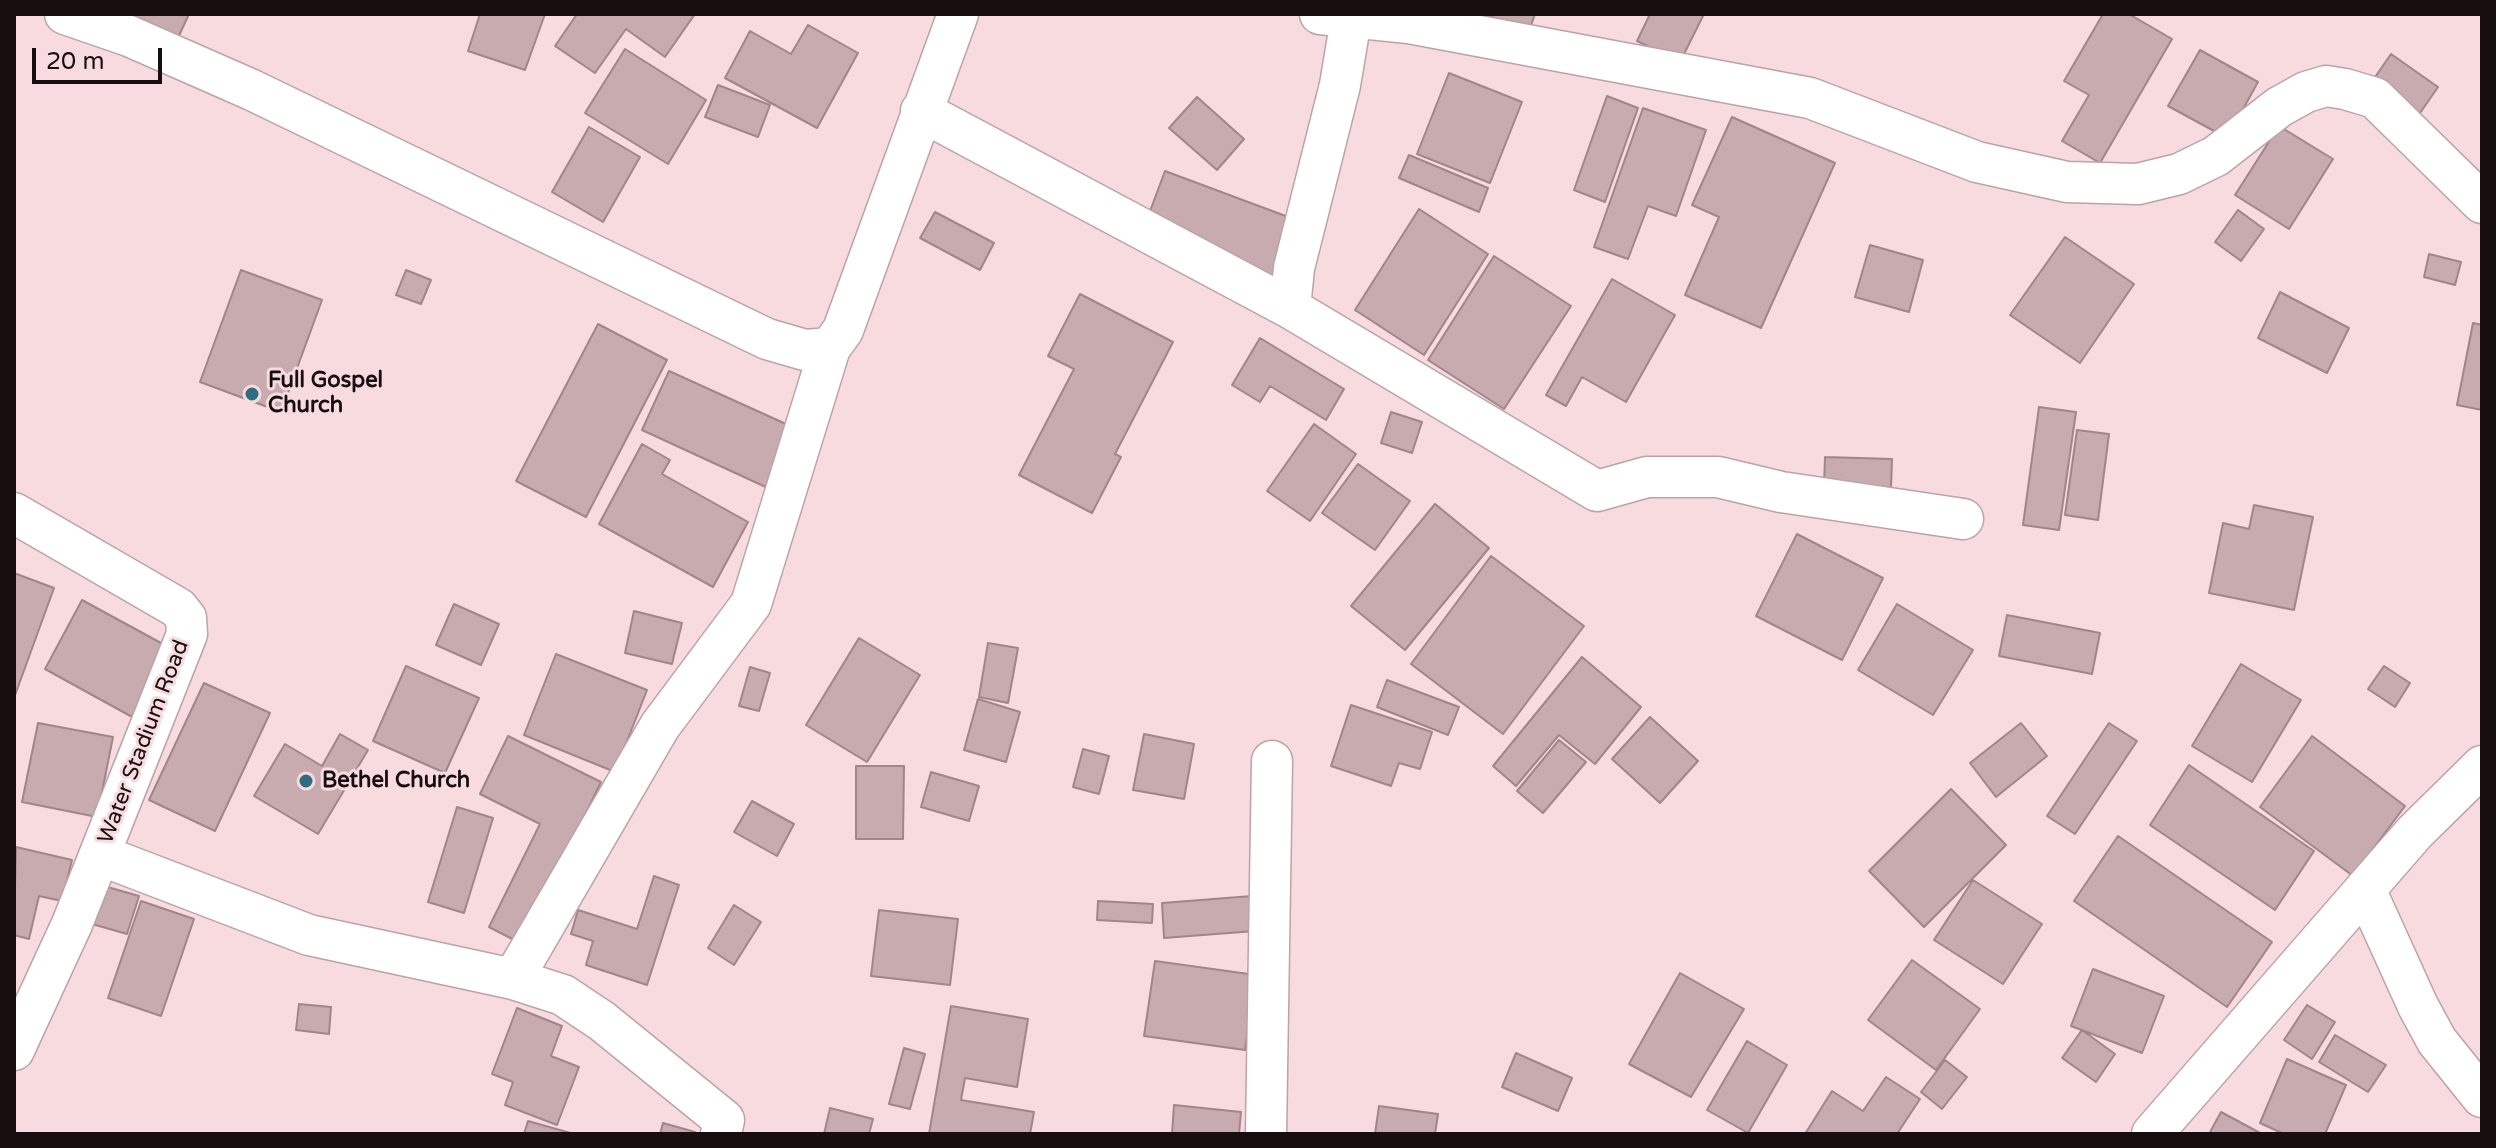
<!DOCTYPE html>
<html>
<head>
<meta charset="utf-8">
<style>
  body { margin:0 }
  #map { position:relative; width:2496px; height:1148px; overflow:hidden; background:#f7dbdf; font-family:"Varela Round",sans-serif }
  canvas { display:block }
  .frame { position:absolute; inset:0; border:16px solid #170e0f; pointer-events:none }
  .scale { position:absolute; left:32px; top:48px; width:130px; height:36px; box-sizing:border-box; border:4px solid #170e0f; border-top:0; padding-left:10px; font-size:24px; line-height:28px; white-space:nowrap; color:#170e0f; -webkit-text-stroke:6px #f7dbdf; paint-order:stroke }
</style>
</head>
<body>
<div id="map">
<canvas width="2496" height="1148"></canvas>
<div class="frame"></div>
<div class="scale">20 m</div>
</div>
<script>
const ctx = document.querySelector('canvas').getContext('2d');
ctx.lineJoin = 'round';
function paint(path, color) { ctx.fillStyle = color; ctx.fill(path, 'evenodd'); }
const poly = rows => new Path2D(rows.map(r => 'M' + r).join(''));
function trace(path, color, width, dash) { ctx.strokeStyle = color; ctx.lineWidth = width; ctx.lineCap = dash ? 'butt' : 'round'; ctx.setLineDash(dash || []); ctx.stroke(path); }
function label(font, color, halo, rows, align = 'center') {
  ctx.font = font + ' "Varela Round",sans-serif'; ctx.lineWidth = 6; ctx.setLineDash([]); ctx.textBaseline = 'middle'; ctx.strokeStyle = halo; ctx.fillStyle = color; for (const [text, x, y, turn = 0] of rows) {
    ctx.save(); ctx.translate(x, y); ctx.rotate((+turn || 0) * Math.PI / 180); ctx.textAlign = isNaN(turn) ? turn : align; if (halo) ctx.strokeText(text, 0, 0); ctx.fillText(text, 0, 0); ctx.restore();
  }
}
const building = poly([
  [120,14,189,14,177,40,120,14],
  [480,14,545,14,525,70,468,51,480,14],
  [577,14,695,14,665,57,626,29,595,73,555,46,577,14],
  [1484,14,1535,14,1529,31,1484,14],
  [1650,14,1704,14,1680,62,1637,41,1650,14],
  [2103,14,2129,14,2172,39,2100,163,2062,141,2089,95,2064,81,2103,14],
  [808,25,858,53,817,128,725,78,750,31,791,54,808,25],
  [625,49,706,100,668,164,585,113,625,49],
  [2200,50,2258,82,2227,138,2168,106,2200,50],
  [2391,54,2438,87,2418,116,2371,83,2391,54],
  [1449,73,1522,102,1490,183,1417,154,1449,73],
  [718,85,770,105,758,137,705,117,718,85],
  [1607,96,1638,108,1605,202,1574,190,1607,96],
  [1197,97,1244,139,1217,170,1169,128,1197,97],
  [1643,108,1706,130,1676,216,1648,206,1628,259,1594,247,1643,108],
  [1732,117,1835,163,1761,328,1685,295,1719,217,1692,205,1732,117],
  [2279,126,2333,159,2289,229,2235,195,2279,126],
  [589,127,640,157,603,222,552,192,589,127],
  [1409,155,1488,188,1479,212,1399,178,1409,155],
  [1165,171,1299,221,1277,280,1143,230,1165,171],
  [1419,209,1488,254,1424,355,1355,310,1419,209],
  [2238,210,2264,229,2241,261,2215,242,2238,210],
  [935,212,994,243,980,270,920,238,935,212],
  [2065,237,2134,284,2080,363,2010,315,2065,237],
  [1870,245,1923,260,1909,312,1855,297,1870,245],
  [2429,254,2461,262,2455,285,2424,277,2429,254],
  [1494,256,1571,306,1504,409,1428,360,1494,256],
  [241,270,322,300,281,412,200,382,241,270],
  [406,270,431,280,421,304,396,295,406,270],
  [1612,279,1675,315,1626,402,1582,377,1566,406,1546,395,1612,279],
  [2280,292,2349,328,2327,373,2258,338,2280,292],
  [1080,294,1173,342,1115,454,1121,457,1092,513,1019,475,1074,369,1048,356,1080,294],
  [2473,323,2482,325,2482,410,2457,405,2473,323],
  [598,324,667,360,586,517,516,481,598,324],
  [1260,338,1344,389,1326,420,1270,386,1260,402,1232,385,1260,338],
  [669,371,797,429,770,489,642,430,669,371],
  [2039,407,2076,412,2059,530,2023,525,2039,407],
  [1391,412,1422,422,1412,453,1381,443,1391,412],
  [1314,424,1356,454,1310,521,1267,491,1314,424],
  [2077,430,2109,434,2098,520,2065,515,2077,430],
  [642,444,670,460,662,474,748,522,713,587,599,524,642,444],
  [1825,457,1892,459,1891,488,1824,486,1825,457],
  [1358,464,1410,501,1375,550,1322,513,1358,464],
  [1435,504,1489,548,1405,650,1351,606,1435,504],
  [2254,505,2313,517,2294,610,2209,593,2223,523,2249,529,2254,505],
  [1797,534,1883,578,1842,660,1756,616,1797,534],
  [1491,556,1584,626,1503,734,1411,664,1491,556],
  [14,573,54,588,14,698,14,573],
  [82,600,172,649,134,718,45,669,82,600],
  [454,604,499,624,481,665,436,645,454,604],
  [1897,604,1973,650,1933,715,1858,670,1897,604],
  [634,611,682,623,672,664,625,653,634,611],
  [2007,615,2100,633,2092,674,1999,656,2007,615],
  [859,638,920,675,867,762,806,725,859,638],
  [988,643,1018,648,1008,703,979,697,988,643],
  [556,654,647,690,615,772,524,735,556,654],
  [1582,657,1641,707,1595,764,1559,735,1516,786,1493,766,1582,657],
  [2241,664,2301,700,2252,782,2192,746,2241,664],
  [406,666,479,698,445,773,373,741,406,666],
  [2384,666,2410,683,2395,707,2368,689,2384,666],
  [750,667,770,673,759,711,739,706,750,667],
  [1387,680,1459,707,1448,735,1377,707,1387,680],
  [204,683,270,713,215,831,149,800,204,683],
  [978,699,1020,712,1006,762,964,750,978,699],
  [1351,705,1432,732,1420,769,1399,763,1391,786,1331,766,1351,705],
  [1650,717,1698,761,1660,803,1612,759,1650,717],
  [38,723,113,737,97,817,22,802,38,723],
  [2021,723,2047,756,1996,797,1970,763,2021,723],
  [2109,723,2137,741,2075,834,2047,816,2109,723],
  [340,734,368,750,318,834,254,796,285,744,322,766,340,734],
  [1144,734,1194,744,1184,799,1133,790,1144,734],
  [508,736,601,782,522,944,489,927,540,824,480,794,508,736],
  [2312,736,2405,806,2353,876,2260,807,2312,736],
  [1559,740,1586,762,1543,813,1517,791,1559,740],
  [1083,749,1109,756,1099,794,1073,787,1083,749],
  [2189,765,2314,851,2275,910,2150,825,2189,765],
  [856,766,904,766,903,839,856,839,856,766],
  [931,772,979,786,969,821,921,807,931,772],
  [1951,789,2006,845,1924,927,1869,871,1951,789],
  [752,801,794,824,777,856,734,832,752,801],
  [457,807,493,818,464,913,428,902,457,807],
  [2118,836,2272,942,2227,1007,2074,901,2118,836],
  [16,847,72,860,62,901,39,896,29,939,14,935,16,847],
  [654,876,679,885,647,985,586,965,593,941,571,934,578,910,637,929,654,876],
  [1973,880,2042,924,2003,984,1934,940,1973,880],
  [97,884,139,896,127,934,85,922,97,884],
  [1265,895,1268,930,1164,938,1162,903,1265,895],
  [141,901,194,919,161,1016,108,998,141,901],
  [1098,901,1153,904,1152,923,1097,920,1098,901],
  [734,905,761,922,734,965,708,948,734,905],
  [879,910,958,919,950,985,871,976,879,910],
  [1912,960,1980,1009,1936,1070,1868,1020,1912,960],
  [1155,961,1256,975,1245,1050,1144,1036,1155,961],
  [2093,969,2164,996,2142,1053,2071,1026,2093,969],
  [1680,973,1744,1009,1691,1097,1629,1064,1680,973],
  [299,1004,331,1007,329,1034,296,1030,299,1004],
  [2307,1005,2335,1022,2312,1059,2284,1040,2307,1005],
  [951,1006,1028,1019,1017,1087,965,1078,961,1100,1034,1112,1030,1134,929,1134,951,1006],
  [517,1008,562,1026,551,1056,579,1067,557,1125,505,1105,513,1082,492,1074,517,1008],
  [2082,1030,2115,1054,2096,1082,2062,1058,2082,1030],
  [2335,1035,2386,1065,2368,1092,2319,1062,2335,1035],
  [1747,1041,1787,1065,1748,1133,1707,1110,1747,1041],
  [904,1048,925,1054,910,1109,889,1104,904,1048],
  [1516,1053,1572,1078,1558,1111,1502,1087,1516,1053],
  [2287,1059,2346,1085,2325,1134,2284,1134,2260,1123,2287,1059],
  [1945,1060,1967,1077,1942,1109,1921,1092,1945,1060],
  [1886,1077,1920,1099,1897,1134,1805,1134,1832,1091,1863,1111,1886,1077],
  [1174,1105,1241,1112,1239,1134,1172,1134,1174,1105],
  [1379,1106,1438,1114,1435,1134,1375,1134,1379,1106],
  [830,1108,873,1119,869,1134,824,1134,830,1108],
  [2221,1112,2262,1134,2209,1134,2221,1112],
  [528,1121,574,1134,524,1134,528,1121],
  [663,1123,695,1132,694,1134,660,1134,663,1123]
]);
paint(building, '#c7abaf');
trace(building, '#a08689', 2);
const street = poly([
  [65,14,129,36,252,90,767,339,805,350,830,348],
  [1320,14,1409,23,1810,98,1977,162,2067,182,2138,184,2179,174,2216,156,2279,107,2306,92,2326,86,2345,89,2375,98,2482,203],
  [921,111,1290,308,1597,491,1647,477,1718,477,1781,492,1963,519],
  [1290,308,1294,268,1340,85,1351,19],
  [14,513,178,608,186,618,187,634,72,924,14,1050],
  [100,855,309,935,513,979,563,995,602,1021,724,1120,721,1134],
  [2365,889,2418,1006,2437,1041,2482,1097],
  [513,979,660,726,751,604,830,348,843,330,958,14],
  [1266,1134,1272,761],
  [2152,1134,2415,832,2482,766]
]);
trace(street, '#bda2a6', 43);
trace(street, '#fff', 40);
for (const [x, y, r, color] of [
  [252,394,8,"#2d6c81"],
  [306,781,8,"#2d6c81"]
]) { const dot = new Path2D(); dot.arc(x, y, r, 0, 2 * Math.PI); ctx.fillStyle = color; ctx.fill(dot); trace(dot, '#f7dbdf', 3); }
label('bold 22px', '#170e0f', '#f7dbdf', [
  ["Full Gospel",268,381],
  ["Church",268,406],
  ["Bethel Church",322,781]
], 'left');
label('22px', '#170e0f', '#f7dbdf', [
  ["Water Stadium Road",144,742,-69]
]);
</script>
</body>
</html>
